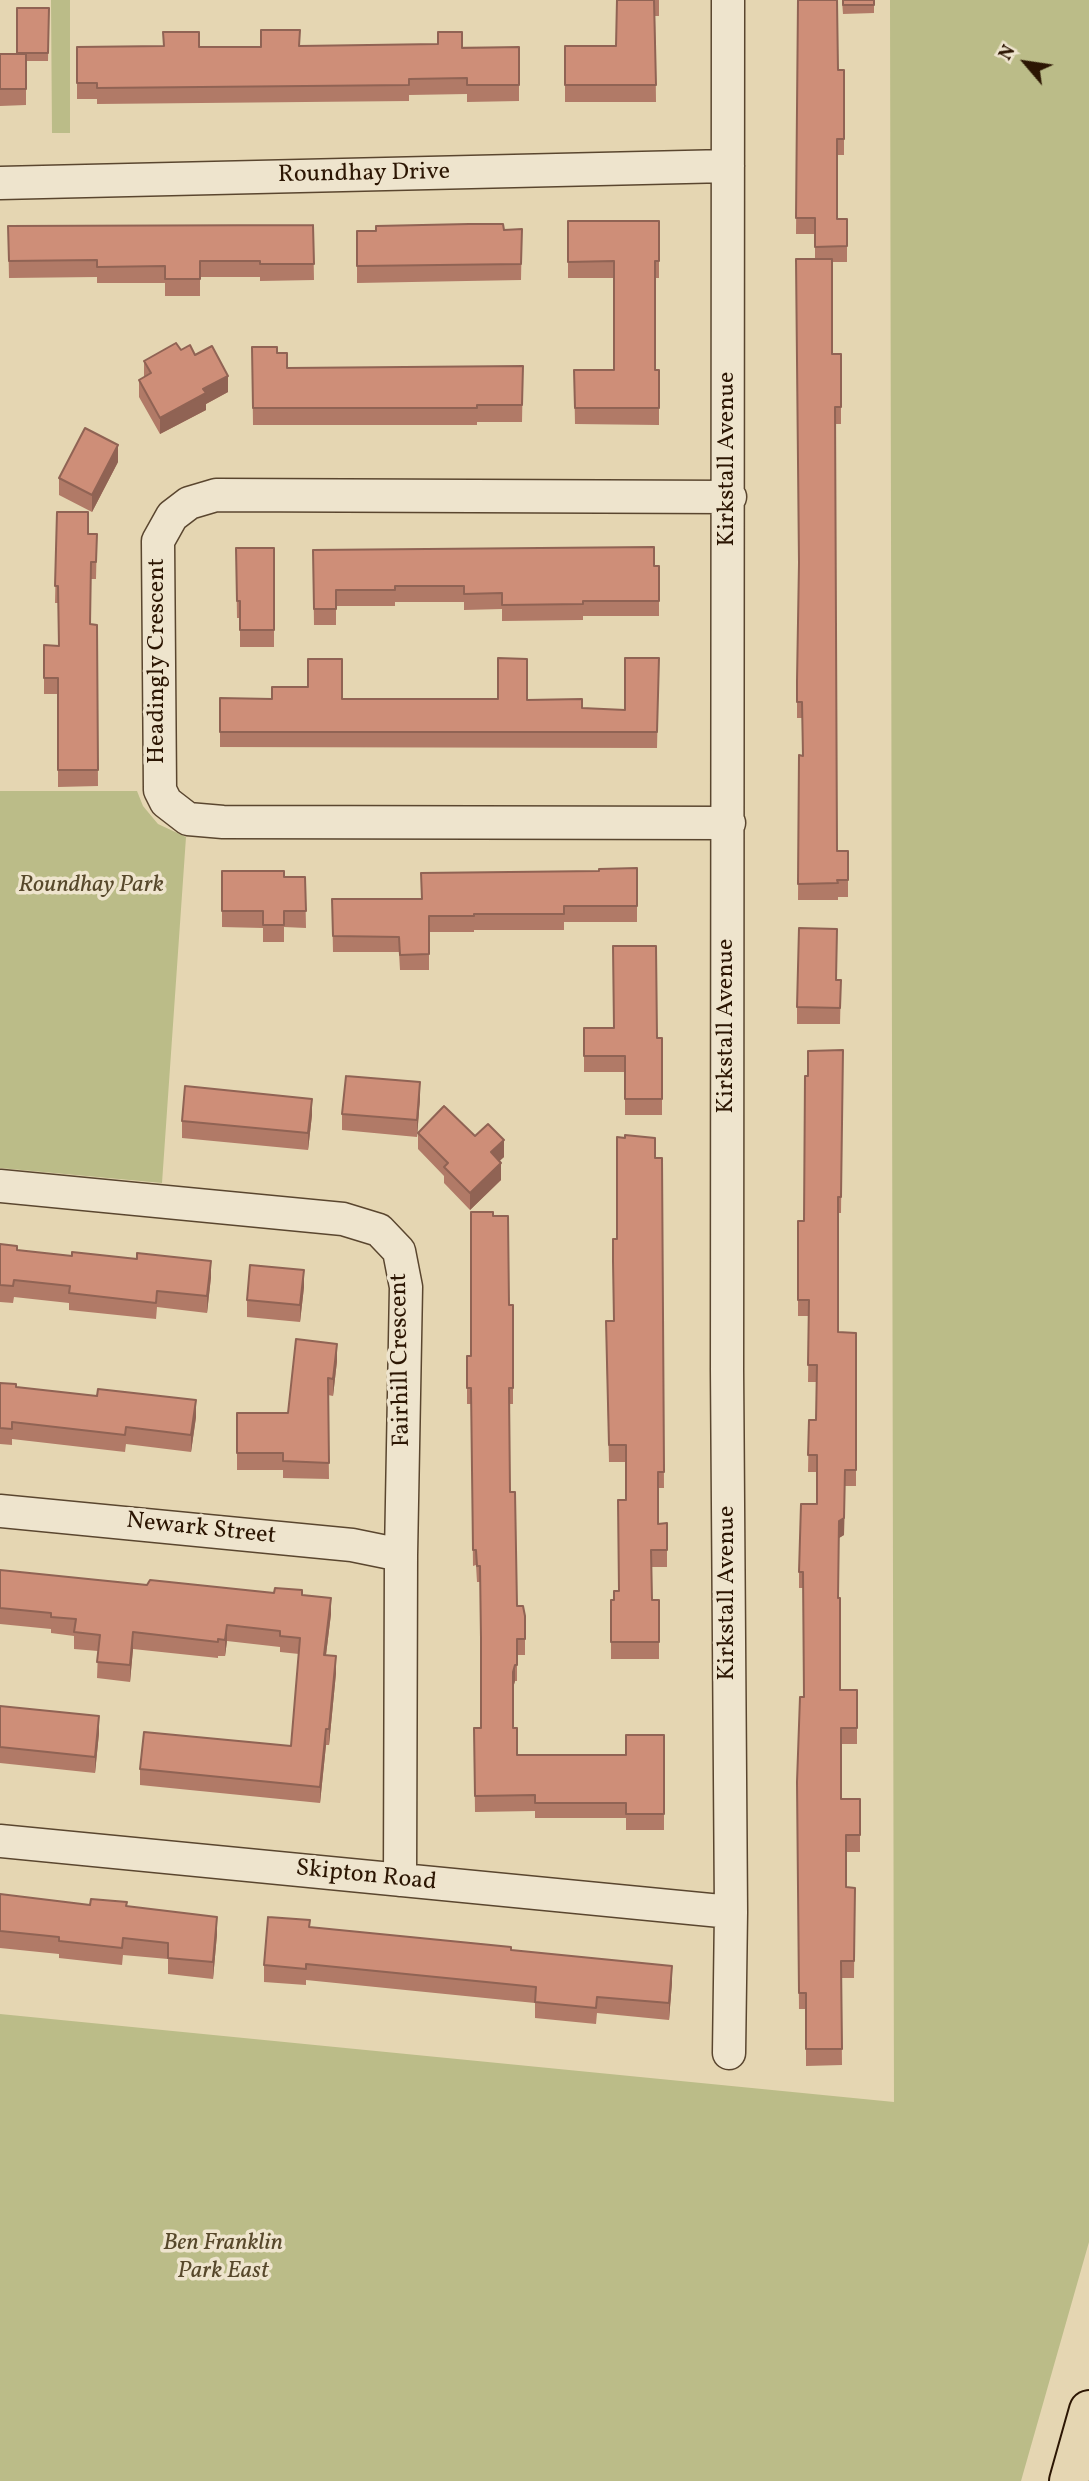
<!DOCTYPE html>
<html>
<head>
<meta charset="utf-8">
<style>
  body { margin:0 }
  #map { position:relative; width:1089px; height:2481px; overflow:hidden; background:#e5d6b2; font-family:Vollkorn,serif }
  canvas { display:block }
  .north { position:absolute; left:991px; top:28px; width:70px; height:70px; -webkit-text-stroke:5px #eee4cd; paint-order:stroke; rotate:299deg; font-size:19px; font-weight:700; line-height:28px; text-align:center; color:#2c1603 }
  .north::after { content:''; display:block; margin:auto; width:24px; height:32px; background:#2c1603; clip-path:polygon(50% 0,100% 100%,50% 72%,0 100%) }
</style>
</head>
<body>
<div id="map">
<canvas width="1089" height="2481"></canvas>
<div class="north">N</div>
</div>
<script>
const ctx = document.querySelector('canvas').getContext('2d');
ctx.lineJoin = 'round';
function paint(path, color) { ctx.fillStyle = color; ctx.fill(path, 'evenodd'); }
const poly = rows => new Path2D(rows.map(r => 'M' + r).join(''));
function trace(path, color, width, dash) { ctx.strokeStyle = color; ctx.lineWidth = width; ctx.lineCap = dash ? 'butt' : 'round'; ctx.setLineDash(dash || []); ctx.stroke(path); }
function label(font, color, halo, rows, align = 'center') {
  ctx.font = font + ' Vollkorn,serif'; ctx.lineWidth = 7; ctx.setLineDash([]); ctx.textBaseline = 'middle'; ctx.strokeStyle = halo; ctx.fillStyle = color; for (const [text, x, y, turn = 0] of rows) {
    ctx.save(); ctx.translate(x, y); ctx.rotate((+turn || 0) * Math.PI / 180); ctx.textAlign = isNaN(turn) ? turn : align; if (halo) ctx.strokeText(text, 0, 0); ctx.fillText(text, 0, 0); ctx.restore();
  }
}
paint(poly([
  [51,0,70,0,70,133,52,133],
  [890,0,1089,0,1089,2242,1021,2481,0,2481,0,2014,894,2102],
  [0,791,137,791,143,806,158,824,186,837,162,1183,0,1168]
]), '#bbbc88');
const street = poly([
  [728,0,727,1368,731,1912,729,2053],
  [0,183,728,166],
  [729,823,223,822,188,819,166,802,160,790,158,541,172,516,189,503,216,495,730,497],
  [0,1186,343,1219,379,1230,399,1251,406,1287,401,1555,400,1880],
  [0,1511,352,1545,401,1555],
  [0,1841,731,1912]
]);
const primary = poly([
  [1069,2481,1089,2410]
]);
trace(street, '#5a462f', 35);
trace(primary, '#2c1603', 42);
trace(street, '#eee4cd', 32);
trace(primary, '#e5d6b2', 38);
paint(poly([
  [617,0,659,0,659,16,655,16,656,102,565,102,565,46,616,46],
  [798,0,838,70,844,70,844,155,837,155,837,219,847,219,847,262,832,262,832,354,841,354,841,424,835,424,837,851,848,880,848,897,838,897,838,900,798,900,799,755,803,756,802,718,797,718,797,697,815,259,815,234,796,234],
  [842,0,874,0,874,13,843,14],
  [49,8,48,61,26,61,26,105,0,106,0,54,17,54],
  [300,46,519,47,519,101,467,102,467,94,409,95,409,101,97,104,97,99,77,99,77,47,261,47],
  [568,221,659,221,659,278,655,278,655,370,659,370,659,425,575,424,574,370,614,370,614,278,568,278],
  [313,225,314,280,260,281,260,277,200,277,200,296,165,296,165,283,97,283,97,277,9,278,8,226],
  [522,229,521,280,357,283,357,231],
  [252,347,277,353,287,368,523,366,522,422,477,422,477,425,253,425],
  [181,350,195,355,228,392,206,404,206,410,160,434,139,397,139,380,144,377,144,361],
  [118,462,92,512,59,495,59,478],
  [57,512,88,534,97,534,96,579,91,579,90,624,97,625,98,786,58,787,58,694,44,694,44,645,59,646,58,603,55,603],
  [236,548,274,548,274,647,240,647,240,618,237,618],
  [313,550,659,566,659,616,583,616,583,620,502,621,502,609,464,610,464,602,395,602,395,606,336,606,336,625,314,625],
  [659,658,657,748,220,747,220,698,527,700,582,708,625,710],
  [637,868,637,922,564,922,564,930,474,930,474,932,429,932,429,970,400,970,399,952,333,952,332,899,422,899,599,871],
  [222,871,284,877,305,877,306,928,284,927,284,942,263,942,263,928,222,927],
  [836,980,841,980,840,1024,797,1024,797,1007],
  [584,1028,662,1038,662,1115,625,1115,625,1072,584,1072],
  [843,1050,841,1213,838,1213,838,1332,856,1333,856,1486,845,1486,844,1535,839,1538,838,1598,840,1690,857,1690,857,1744,841,1744,841,1799,860,1799,860,1852,846,1852,846,1887,855,1888,854,1978,841,1978,842,2065,806,2066,806,2009,799,2009,797,1782,803,1697,803,1588,799,1588,799,1572,817,1504,817,1472,808,1472,809,1420,816,1420,816,1382,808,1382,809,1316,798,1316,798,1221,804,1221,808,1076],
  [420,1098,417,1137,342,1130,342,1114],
  [312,1115,308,1150,182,1138,182,1121],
  [418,1133,475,1136,504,1157,499,1161,501,1180,470,1210,444,1183,444,1176,418,1149],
  [655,1158,662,1158,664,1488,658,1488,658,1524,667,1523,667,1567,651,1567,652,1600,659,1600,659,1659,611,1659,611,1600,614,1600,619,1591,626,1500,626,1462,609,1462,606,1338,614,1321,617,1239],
  [493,1216,509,1305,513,1305,513,1404,509,1404,510,1492,517,1606,525,1616,525,1655,517,1655,517,1681,515,1681,513,1688,513,1728,517,1755,626,1755,664,1735,664,1830,626,1830,626,1818,535,1818,535,1811,475,1812,474,1728,481,1728,480,1582,477,1582,476,1565,473,1566,471,1404,467,1404,467,1356,471,1356],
  [0,1244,17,1250,211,1277,207,1313,157,1307,156,1319,69,1310,69,1303,14,1297,13,1303,0,1302],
  [304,1287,300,1322,247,1317,247,1300],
  [337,1361,333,1396,328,1395,329,1479,283,1478,283,1470,237,1470,237,1413,288,1413],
  [0,1383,16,1387,196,1417,191,1452,126,1444,125,1452,12,1439,12,1445,0,1444],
  [0,1570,147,1585,302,1595,331,1614,326,1655,336,1673,329,1745,326,1745,320,1803,140,1785,140,1769,291,1746,299,1654,280,1652,280,1647,227,1641,225,1656,218,1656,218,1658,133,1649,130,1682,97,1678,98,1651,74,1649,74,1636,51,1633,51,1629,0,1624],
  [0,1706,99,1733,95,1773,0,1763],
  [0,1894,90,1905,127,1906,217,1934,213,1979,168,1974,168,1959,123,1955,122,1965,59,1958,59,1954,0,1948],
  [310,1927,511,1950,672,1982,669,2020,597,2013,596,2024,535,2018,535,2003,306,1980,306,1985,264,1982,264,1965]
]), '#b17a67');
paint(poly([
  [228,376,228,392,206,404,206,410,160,434,160,418,203,389],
  [118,445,118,462,92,512,92,495],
  [420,1082,420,1098,417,1137,417,1120],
  [312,1099,312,1115,308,1150,308,1133],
  [504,1140,504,1157,491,1169,491,1152],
  [501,1163,501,1180,470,1210,470,1193],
  [211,1261,211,1277,207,1313,207,1296],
  [304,1270,304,1287,300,1322,300,1305],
  [337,1344,337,1361,333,1396,333,1379],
  [196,1400,196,1417,191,1452,191,1435],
  [845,1470,844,1535,839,1538,839,1521],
  [331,1598,331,1614,324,1671,324,1655],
  [227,1625,227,1641,225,1656,225,1640],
  [133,1632,133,1649,130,1682,130,1665],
  [336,1656,336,1673,329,1745,329,1729],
  [515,1665,515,1681,513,1688,513,1672],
  [99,1716,99,1733,95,1773,95,1757],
  [326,1729,326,1745,320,1803,320,1787],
  [217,1917,217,1934,213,1979,213,1962],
  [672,1966,672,1982,669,2020,669,2003]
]), '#906354');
const building = poly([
  [617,0,654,0,656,85,565,85,565,46,616,46,617,0],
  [798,0,837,0,838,70,844,70,844,139,837,139,837,219,847,219,847,246,815,247,815,218,796,218,798,0],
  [843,0,874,0,874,5,843,5,843,0],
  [17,8,49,8,48,53,17,53,17,8],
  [261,30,300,30,299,46,438,44,438,32,462,32,462,48,519,47,519,85,467,85,467,78,409,79,409,85,97,88,97,83,77,83,77,47,164,46,163,32,199,32,199,47,261,47,261,30],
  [0,54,26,54,26,89,0,89,0,54],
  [568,221,659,221,659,261,655,261,655,370,659,370,659,408,575,408,574,370,614,370,614,261,568,262,568,221],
  [469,224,503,224,504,230,522,229,521,264,357,266,357,231,376,231,376,226,469,224],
  [313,225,314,264,260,264,260,261,200,261,200,279,165,279,165,266,97,267,97,260,9,261,8,226,313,225],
  [796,259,832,259,832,354,841,354,841,407,835,407,837,851,848,851,848,880,837,880,838,883,798,884,799,755,803,756,802,702,797,702,797,681,799,563,796,259],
  [176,343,181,350,190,345,195,355,212,346,228,376,203,389,206,393,160,418,139,380,151,373,144,361,176,343],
  [252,347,277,347,277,353,287,353,287,368,523,366,522,405,477,405,477,408,253,408,252,347],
  [85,428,118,445,92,495,59,478,85,428],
  [57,512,88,512,88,534,97,534,96,562,91,562,90,624,97,625,98,770,58,770,58,678,44,678,44,645,59,646,58,586,55,586,57,512],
  [654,547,654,566,659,566,659,601,583,601,583,604,502,605,502,593,464,594,464,586,395,586,395,590,336,590,336,609,314,609,313,550,654,547],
  [236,548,274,548,274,630,240,630,240,601,237,601,236,548],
  [498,658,527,659,527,700,582,699,582,708,625,710,625,658,659,658,657,732,220,732,220,698,272,699,272,687,308,687,308,659,342,659,342,699,498,699,498,658],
  [637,868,637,906,564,906,564,914,474,914,474,916,429,916,429,954,400,955,399,937,333,936,332,899,422,899,421,873,599,871,599,869,637,868],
  [222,871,284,871,284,877,305,877,306,911,284,911,284,925,263,925,263,911,222,911,222,871],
  [799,928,837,929,836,980,841,980,840,1008,797,1007,799,928],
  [613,946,656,946,657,1038,662,1038,662,1099,625,1099,625,1056,584,1056,584,1028,614,1028,613,946],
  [843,1050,841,1197,838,1197,838,1332,856,1333,856,1470,845,1470,844,1518,839,1521,838,1598,840,1598,840,1690,857,1690,857,1728,841,1728,841,1799,860,1799,860,1835,846,1835,846,1887,855,1888,854,1961,841,1961,842,2049,806,2049,806,1993,799,1993,797,1782,800,1697,804,1697,803,1572,799,1572,801,1504,817,1504,817,1455,808,1455,809,1420,816,1420,817,1365,808,1365,809,1300,798,1300,798,1221,804,1221,805,1076,808,1076,808,1051,843,1050],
  [346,1076,420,1082,417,1120,342,1114,346,1076],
  [185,1086,312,1099,308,1133,182,1121,185,1086],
  [444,1106,475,1136,488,1124,504,1140,491,1152,501,1163,470,1193,444,1167,448,1163,418,1133,444,1106],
  [625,1135,655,1138,655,1158,662,1158,664,1472,658,1472,658,1524,667,1523,667,1550,651,1550,652,1600,659,1600,659,1642,611,1642,611,1600,614,1600,614,1591,619,1591,618,1500,626,1500,626,1445,609,1445,606,1321,614,1321,613,1261,613,1239,617,1239,617,1137,625,1138,625,1135],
  [471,1212,493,1212,493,1216,508,1216,509,1305,513,1305,513,1388,509,1388,510,1492,515,1492,517,1606,523,1606,525,1616,525,1639,517,1639,517,1665,515,1665,513,1672,513,1728,517,1728,517,1755,626,1755,626,1735,664,1735,664,1814,626,1814,626,1803,535,1803,535,1795,475,1796,474,1728,481,1728,481,1639,480,1566,477,1566,476,1550,473,1550,471,1388,467,1388,467,1356,471,1356,471,1212],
  [0,1244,17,1246,17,1250,72,1256,72,1252,137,1259,137,1253,211,1261,207,1296,157,1291,156,1303,69,1293,70,1286,14,1280,13,1286,0,1285,0,1244],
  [250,1265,304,1270,300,1305,247,1300,250,1265],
  [296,1339,337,1344,333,1379,328,1378,329,1463,283,1461,283,1453,237,1453,237,1413,288,1413,296,1339],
  [0,1383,16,1384,16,1387,97,1396,98,1389,196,1400,191,1435,126,1427,125,1435,12,1422,12,1429,0,1428,0,1383],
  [0,1570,147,1585,150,1580,274,1593,275,1588,302,1590,302,1595,331,1598,324,1655,336,1656,329,1729,326,1729,320,1787,140,1769,144,1732,291,1746,300,1638,280,1636,280,1631,227,1625,225,1640,218,1639,218,1642,133,1632,130,1665,97,1662,100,1635,74,1632,76,1619,51,1617,51,1613,0,1608,0,1570],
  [0,1706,99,1716,95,1757,0,1747,0,1706],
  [0,1894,90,1905,91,1899,127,1902,126,1906,217,1917,213,1962,168,1958,168,1943,123,1938,122,1948,59,1941,59,1937,0,1931,0,1894],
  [268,1917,310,1920,309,1927,511,1947,511,1950,672,1966,669,2003,597,1997,596,2008,535,2002,536,1987,306,1964,306,1969,264,1965,268,1917]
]);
paint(building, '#ce8e78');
trace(building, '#906354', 2);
label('24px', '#2c1603', '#eee4cd', [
  ["Roundhay Drive",364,175,-1],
  ["Kirkstall Avenue",729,459,-90],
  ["Headingly Crescent",159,661,-90],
  ["Kirkstall Avenue",728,1026,-90],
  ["Fairhill Crescent",402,1360,-91],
  ["Newark Street",201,1530,6],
  ["Kirkstall Avenue",729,1593,-90],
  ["Skipton Road",366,1877,6]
]);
label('italic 24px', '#57482b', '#eee4cd', [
  ["Roundhay Park",91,887],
  ["Ben Franklin",223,2245],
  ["Park East",223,2273]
]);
</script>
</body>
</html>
